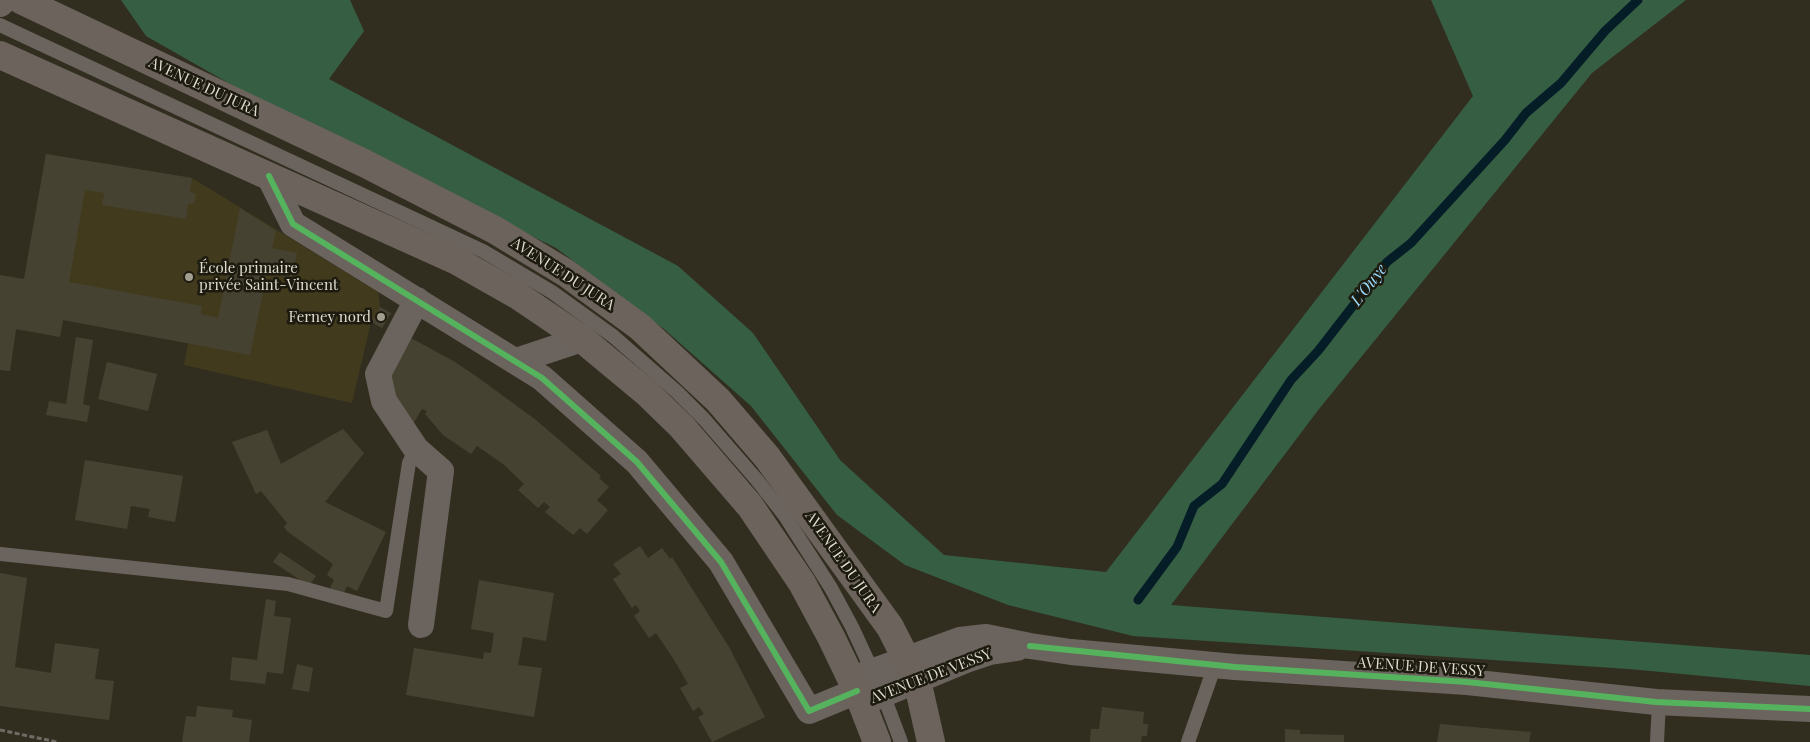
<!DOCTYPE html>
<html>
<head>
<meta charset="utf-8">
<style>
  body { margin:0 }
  canvas { display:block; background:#312e20 }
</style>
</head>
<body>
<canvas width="1810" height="742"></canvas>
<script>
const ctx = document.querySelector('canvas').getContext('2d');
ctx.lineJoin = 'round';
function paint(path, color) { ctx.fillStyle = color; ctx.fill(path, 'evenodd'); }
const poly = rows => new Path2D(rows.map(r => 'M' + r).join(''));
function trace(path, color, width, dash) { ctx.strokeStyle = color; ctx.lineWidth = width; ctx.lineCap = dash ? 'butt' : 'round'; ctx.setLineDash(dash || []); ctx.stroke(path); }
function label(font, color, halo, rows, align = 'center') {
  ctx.font = font + ' "Playfair Display",serif'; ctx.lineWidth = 5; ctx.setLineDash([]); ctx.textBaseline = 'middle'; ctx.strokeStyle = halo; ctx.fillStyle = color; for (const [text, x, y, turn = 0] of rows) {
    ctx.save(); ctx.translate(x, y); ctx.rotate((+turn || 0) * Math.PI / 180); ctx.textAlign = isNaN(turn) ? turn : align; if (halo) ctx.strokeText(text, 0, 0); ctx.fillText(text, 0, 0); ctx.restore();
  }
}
paint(poly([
  [46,154,192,178,378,292,380,307,371,322,352,403,184,365,188,343,63,320,60,337,16,329,10,371,0,370,0,275,24,279]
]), '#413a1d');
paint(poly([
  [121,0,350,0,364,31,329,79,678,266,753,333,840,460,944,555,1106,572,1473,96,1431,0,1686,0,1592,73,1319,409,1171,605,1810,655,1810,686,1629,669,1133,636,1008,605,905,565,837,515,751,406,664,329,556,248,283,114,146,36]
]), '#365e43');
trace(poly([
  [1138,600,1177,547,1194,506,1222,484,1291,380,1318,351,1387,262,1411,243,1505,140,1526,113,1561,83,1605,31,1638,0]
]), '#041d27', 9);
paint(poly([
  [46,154,192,178,190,192,196,194,194,203,188,204,186,219,102,205,104,193,85,190,69,282,202,306,201,314,218,318,240,208,276,231,272,248,297,253,292,278,267,273,250,355,63,320,60,337,16,329,10,371,0,370,0,275,24,279],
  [380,307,391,313,382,328,371,322],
  [76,337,93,340,83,404,90,406,87,422,46,415,49,401,66,404],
  [411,338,455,362,480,379,536,420,601,476,599,478,609,487,597,500,608,510,587,534,580,528,573,535,545,512,550,507,544,502,538,508,518,490,524,484,503,464,477,446,471,454,443,435,425,414,427,411,422,409,413,424,391,397,390,377],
  [107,362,157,374,148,411,98,399],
  [343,429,364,453,325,502,386,532,357,591,347,586,344,593,330,588,334,580,327,575,333,564,288,532,284,527,287,523,261,491,256,494,232,442,267,430,281,464],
  [85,460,183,476,175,522,148,517,150,509,131,506,127,529,75,520],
  [640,546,648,558,662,548,670,559,672,557,729,647,765,717,712,742,698,717,704,714,699,707,693,711,680,688,688,684,673,658,656,633,649,638,634,616,640,611,636,605,632,608,613,579,621,574,613,564],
  [280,552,316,576,309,586,273,562],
  [0,573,27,578,15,667,51,673,55,643,99,649,95,679,114,681,109,720,0,706],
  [479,580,554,593,546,641,523,637,518,665,542,668,534,717,406,695,414,648,483,659,484,652,491,653,494,633,471,629],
  [266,599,276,601,274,616,291,618,283,674,267,672,265,684,230,680,232,657,257,660],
  [297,664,313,668,309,692,292,689],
  [197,706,233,710,232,717,252,720,249,742,182,742,186,716,196,717],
  [1102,707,1144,712,1143,724,1148,724,1147,736,1142,736,1141,742,1090,742,1091,729,1099,729],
  [1440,724,1484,728,1531,732,1529,742,1437,742],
  [1285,729,1300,730,1300,734,1344,735,1344,742,1285,742]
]), '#464231');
trace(poly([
  [0,730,57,742]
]), '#706a65', 3, [5, 2.5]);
trace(poly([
  [0,25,483,251,552,292,613,336,677,392,704,419,757,480,785,516,831,588,852,627,883,694,901,742],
  [0,554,288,584,386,611,409,463,416,449],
  [1188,742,1215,665],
  [1657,742,1659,702]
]), '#6b645e', 14);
trace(poly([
  [269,176,293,224,542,378,637,462,721,562,809,711,857,691],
  [417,300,378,374,384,401,416,449,441,471,421,625],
  [516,361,582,339],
  [852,679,960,640,986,637,1030,646,1071,652,1235,667,1467,682,1656,702,1810,709],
  [862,703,966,660,990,652,1017,648]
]), '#6b645e', 26);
trace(poly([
  [21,0,364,163,495,230,566,273,640,327,718,400,767,457,890,627,917,680,931,742],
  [0,3,1,0],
  [0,55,457,261,517,295,582,339,647,393,682,427,750,506,802,583,831,637,857,691,877,742]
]), '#6b635c', 28);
trace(poly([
  [269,176,293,224,542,378,637,462,721,562,809,711,857,691],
  [1030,646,1235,667,1467,682,1656,702,1810,709]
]), '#56b35d', 6);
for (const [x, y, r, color] of [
  [189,277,5,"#a29e90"],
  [381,317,5,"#a29e90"]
]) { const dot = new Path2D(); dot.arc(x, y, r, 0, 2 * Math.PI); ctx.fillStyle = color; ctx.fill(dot); trace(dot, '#1d1a0f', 2); }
label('15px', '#dfdbcd', '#1d1a0f', [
  ["AVENUE DU JURA",204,87,25],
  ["AVENUE DU JURA",563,274,33],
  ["AVENUE DU JURA",843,562,55],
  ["AVENUE DE VESSY",1421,667,4],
  ["AVENUE DE VESSY",931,676,-21]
]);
label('15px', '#dfdbcd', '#1d1a0f', [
  ["École primaire",199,268],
  ["privée Saint-Vincent",199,285],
  ["Ferney nord",371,317,"right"]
], 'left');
label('italic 16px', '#98dcfe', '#1d1a0f', [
  ["L'Ouye",1369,285,-52]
]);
</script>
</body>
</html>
